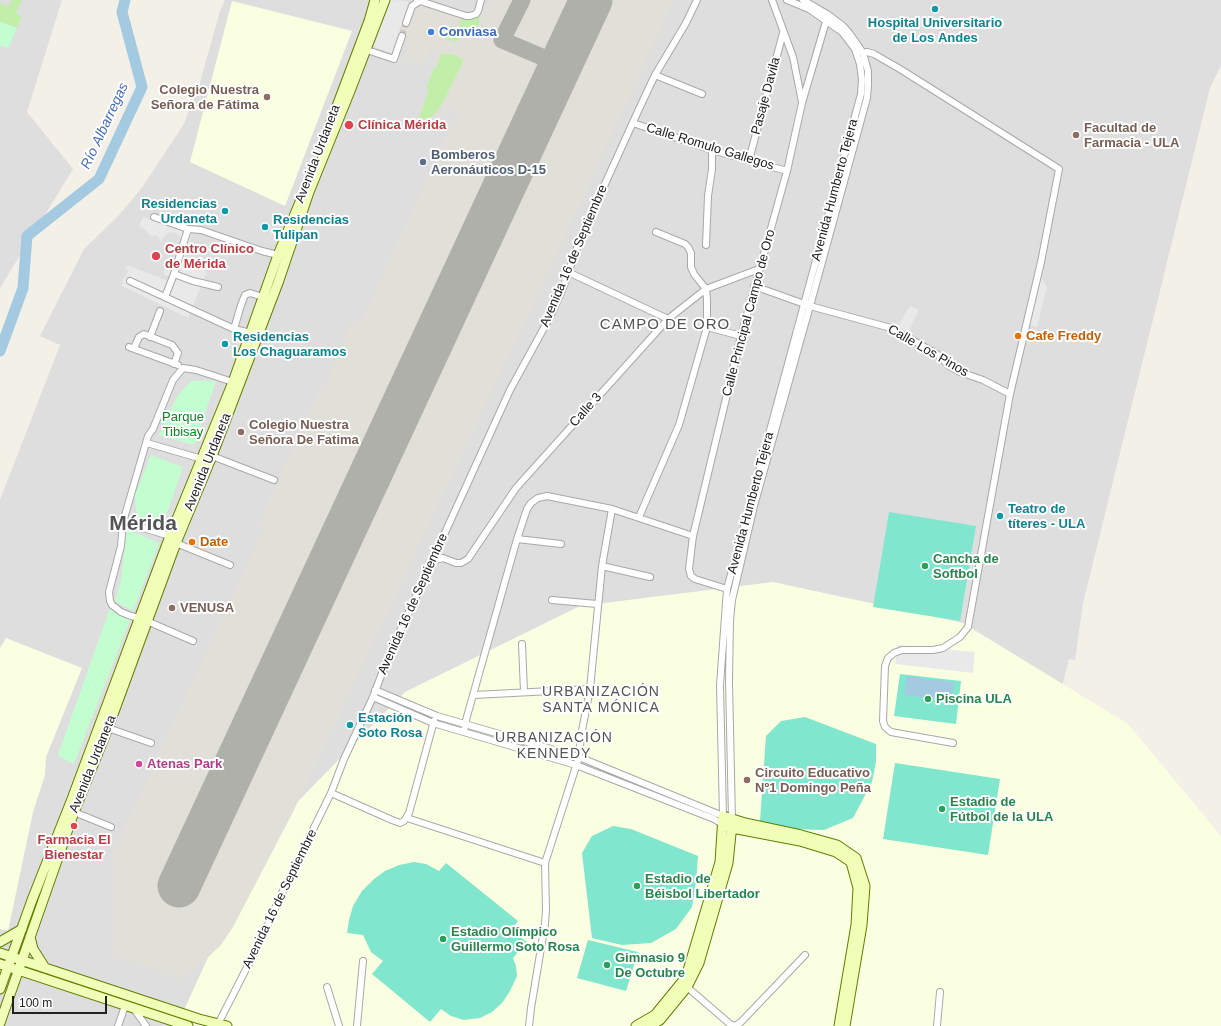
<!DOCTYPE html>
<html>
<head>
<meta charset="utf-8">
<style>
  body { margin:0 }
  #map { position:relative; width:1221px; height:1026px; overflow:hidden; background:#f2f0e7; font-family:Arial,sans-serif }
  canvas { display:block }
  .scale { position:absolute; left:12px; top:996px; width:95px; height:18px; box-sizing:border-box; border:2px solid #212121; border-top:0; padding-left:5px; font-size:12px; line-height:14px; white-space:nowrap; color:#212121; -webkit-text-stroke:3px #fff; paint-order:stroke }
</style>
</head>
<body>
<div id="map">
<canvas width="1221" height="1026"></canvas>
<div class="scale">100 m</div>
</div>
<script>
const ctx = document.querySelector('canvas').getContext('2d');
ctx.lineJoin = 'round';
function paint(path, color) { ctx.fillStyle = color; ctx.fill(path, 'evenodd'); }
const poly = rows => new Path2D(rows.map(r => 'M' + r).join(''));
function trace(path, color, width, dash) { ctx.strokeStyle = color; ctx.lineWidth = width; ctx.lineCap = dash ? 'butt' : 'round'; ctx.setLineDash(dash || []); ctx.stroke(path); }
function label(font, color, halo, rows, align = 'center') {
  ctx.font = font + ' Arial,sans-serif'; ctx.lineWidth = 4; ctx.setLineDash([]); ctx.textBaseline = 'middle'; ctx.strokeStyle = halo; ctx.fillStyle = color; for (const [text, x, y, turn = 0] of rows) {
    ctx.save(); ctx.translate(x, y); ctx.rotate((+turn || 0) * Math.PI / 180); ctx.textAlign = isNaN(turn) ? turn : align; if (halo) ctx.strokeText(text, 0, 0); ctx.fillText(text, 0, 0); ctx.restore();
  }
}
paint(poly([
  [0,0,62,0,27,112,73,169,0,288],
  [225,0,1221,0,1221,65,1210,88,1083,603,1075,660,1069,659,1058,701,1066,1026,0,1026,0,500,60,345,40,336,84,249,119,215,141,189,184,124,200,82,220,11]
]), '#dfdede');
paint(poly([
  [232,1,352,31,285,206,190,162],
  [773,582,963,623,1128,724,1221,836,1221,1026,178,1026,179,1021,263,837,405,692,580,606],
  [6,638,82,668,46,757,45,775,33,812,8,931,0,929,0,648]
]), '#fbffe2');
paint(poly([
  [491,0,674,0,553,262,394,599,293,812,233,927,221,945,204,961,181,978,113,956,113,853,264,527,258,525,320,389,324,390,352,321,360,324,458,110,453,108,434,123,428,126,419,125,422,120,419,119,419,116,429,89,426,88,433,69,436,69,437,67,433,65,436,53,441,55,441,54,430,50,425,65,403,59,409,38,398,35,402,22,413,24,419,4,468,18,478,18,481,16]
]), '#e0dfd8');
paint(poly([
  [12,0,22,0,16,13,22,16,17,28,0,22,0,3,8,7],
  [462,16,475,19,481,16,475,33,463,28,457,42,445,39,449,26,459,29],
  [441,54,452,54,464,60,441,106,431,117,422,120,419,117,429,89,426,88,433,69,436,69]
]), '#c1efaa');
paint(poly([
  [0,22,17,28,8,48,0,45],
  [191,381,216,381,194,445,159,435,178,395],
  [151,455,183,467,162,528,137,517,135,495],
  [127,529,159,543,133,611,115,601,121,581],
  [110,608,118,615,130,620,74,764,67,761,58,755]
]), '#c2fed0');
paint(poly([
  [889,512,976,526,960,621,873,607],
  [900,674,961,681,956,724,894,716],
  [805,717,876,744,876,762,872,782,853,818,824,830,792,829,760,821,766,736,781,721],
  [895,763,1000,779,988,855,883,839],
  [613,826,631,829,698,856,696,882,692,907,676,929,651,943,622,945,592,938,582,853,592,836],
  [414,862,426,864,439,871,446,863,518,921,511,930,527,942,513,958,516,966,517,976,510,991,502,1003,492,1012,480,1018,464,1020,451,1016,441,1009,430,1022,372,974,383,961,371,952,363,935,347,933,349,920,353,906,362,891,374,879,385,871,399,865],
  [588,940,638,952,626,991,577,978]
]), '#80e6ce');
paint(poly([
  [390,0,409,1,392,53,374,47,387,3],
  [143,217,185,230,192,235,183,262,207,272,188,318,122,286,123,280,129,270,125,269,127,265,168,281,170,276,164,275,164,271,178,257,177,248,182,240,176,233,169,232,164,237,161,242,157,235,150,236,145,229,139,226],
  [1040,274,1047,287,1037,327,1028,324],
  [910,306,919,310,904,341,892,335],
  [897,645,975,652,973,673,895,664]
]), '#e9e9e9');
paint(poly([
  [907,676,954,682,952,701,904,695]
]), '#a4cae2');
trace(poly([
  [0,351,23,288,27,236,99,179,142,87,122,12,125,0]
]), '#a4cae2', 11);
trace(poly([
  [522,0,502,40,561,65]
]), '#b0b0ab', 17);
trace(poly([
  [179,886,591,0]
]), '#b0b0ab', 43);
trace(poly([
  [402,36,406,23]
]), '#c8c7bf', 6, [6, 3]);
const street = poly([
  [417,0,466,16,470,16,476,14,478,11,481,0],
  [772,0,793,57,802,102],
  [406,23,412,6,420,1],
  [367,50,394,59,402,36],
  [863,53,867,52,874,54,900,69,1059,169,1041,262,1010,394,968,627,960,637,943,648,933,650,902,650,894,653,888,658,885,666,883,721,885,727,891,732,953,743],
  [655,75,702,94],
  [633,123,712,150,787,171],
  [749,160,783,33],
  [154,217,188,229,201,230,262,251,278,255],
  [706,245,708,196,712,169,712,150],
  [568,272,668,319],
  [174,274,193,281,218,287],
  [130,281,234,329,251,333],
  [754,286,810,306,891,328,937,354,949,366,960,372,983,380,1010,394],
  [165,297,174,274,188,229],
  [707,327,741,336],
  [234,329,241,305,245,295,250,293,263,297],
  [150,337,160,311],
  [129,347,178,365],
  [134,348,139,337,144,334,172,345,178,353,174,364],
  [147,443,202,459],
  [212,456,274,480],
  [639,517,679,425,707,327,707,299,706,289,694,274,691,267,691,253,688,247,685,244,656,232],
  [123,522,170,536],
  [517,539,561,544],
  [176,543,230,565],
  [432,561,443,558,456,563,461,563,468,559,516,488,668,319,706,289,759,269],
  [602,566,650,577],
  [727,589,695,579,691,576,689,569,693,536,741,336,787,171,802,103,827,18],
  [552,600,597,604],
  [193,641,140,618,131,616,121,612,112,605,110,601,109,592,121,546,123,522,148,436,153,429,173,380,183,368,196,370,233,382],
  [522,644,524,692],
  [375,690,437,716,579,757,723,816,720,685,727,589,861,94,862,80,860,64,855,49,842,32,809,9,787,0],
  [474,695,590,689],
  [373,697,433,723,576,765,714,819,724,825],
  [108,728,151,743],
  [464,732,466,720,517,539,527,509,531,503,538,498,547,496,612,509,693,536],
  [331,793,392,820,400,823,404,821,409,813,434,721],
  [74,812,111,827],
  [407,818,545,863],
  [732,820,729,681,730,620,732,600,754,506,810,306,867,98,868,85,868,71,863,53,850,34,843,26,827,14,803,0],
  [327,987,339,1026],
  [687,987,730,1024,735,1026,741,1022,805,955],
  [134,1009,146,1026],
  [118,1026,125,1006],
  [217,1026,264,934,279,899,331,793,344,759,373,697,387,660,510,390,551,315,563,288,580,239,639,109,655,75,686,23,697,0],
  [357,1026,363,961],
  [529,1026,531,1008,545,924,546,910,545,863,579,757,581,736,590,689,602,566,612,509],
  [937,1026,940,992]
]);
const secondary = poly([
  [328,130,369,21,375,0],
  [724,825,732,828,800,841,836,852,851,862,858,888,856,925,839,1026],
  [30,937,33,949,45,968],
  [0,942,22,929],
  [0,953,199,1019,227,1026],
  [0,964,188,1026],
  [0,989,32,900,72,799,170,536,233,382,278,255,300,202],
  [0,1023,74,812,108,728,176,543,212,456,278,283,309,192,350,91,385,0],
  [636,1026,655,1015,686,977,720,862,723,816,745,823,801,835,837,845,856,858,865,886,862,925,845,1026],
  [650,1026,660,1020,687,987,699,963,728,863,732,824]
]);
trace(street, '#a8a8a8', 8);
trace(secondary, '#5e7f00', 11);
trace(street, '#fff', 6);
trace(secondary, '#f0feb8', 9);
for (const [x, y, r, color] of [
  [935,9,4,"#0f9aa8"],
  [431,32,4,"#3f7fe0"],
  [267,97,4,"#8d6e63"],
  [349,125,5,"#e0444e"],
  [1076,135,4,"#8d6e63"],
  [423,162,4,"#5c6f8a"],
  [225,211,4,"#0f9aa8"],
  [265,227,4,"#0f9aa8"],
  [156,256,5,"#e0444e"],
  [1018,336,4,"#e8710a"],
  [225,344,4,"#0f9aa8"],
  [241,432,4,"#8d6e63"],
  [1000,516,4,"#0f9aa8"],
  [192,542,4,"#e8710a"],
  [925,566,4,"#2e9e5b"],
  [172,608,4,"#8d6e63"],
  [928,699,4,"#2e9e5b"],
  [350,725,4,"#0f9aa8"],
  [139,764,4,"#d1479c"],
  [747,780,4,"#8d6e63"],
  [942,809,4,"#2e9e5b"],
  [74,826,4,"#e0444e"],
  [637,886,4,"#2e9e5b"],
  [443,939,4,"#2e9e5b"],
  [607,965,4,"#2e9e5b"]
]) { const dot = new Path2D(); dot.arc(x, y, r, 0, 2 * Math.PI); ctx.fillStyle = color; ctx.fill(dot); trace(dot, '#fff', 1.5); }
label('bold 13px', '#0d838f', '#fff', [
  ["Hospital Universitario",935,23,"center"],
  ["de Los Andes",935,38,"center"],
  ["Residencias",217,204,"right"],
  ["Urdaneta",217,219,"right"],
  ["Residencias",273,220],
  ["Tulipan",273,235],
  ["Residencias",233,337],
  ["Los Chaguaramos",233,352],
  ["Teatro de",1008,509],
  ["títeres - ULA",1008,524],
  ["Estación",358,718],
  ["Soto Rosa",358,733]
], 'left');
label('bold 13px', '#366cbe', '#fff', [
  ["Conviasa",439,32]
], 'left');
label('bold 13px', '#785e54', '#fff', [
  ["Colegio Nuestra",259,90,"right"],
  ["Señora de Fátima",259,105,"right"],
  ["Facultad de",1084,128],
  ["Farmacia - ULA",1084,143],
  ["Colegio Nuestra",249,425],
  ["Señora De Fatima",249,440],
  ["VENUSA",180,608],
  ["Circuito Educativo",755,773],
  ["Nº1 Domingo Peña",755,788]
], 'left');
label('13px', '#212121', '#fff', [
  ["Pasaje Davila",766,96,-75],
  ["Calle Romulo Gallegos",710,147,17],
  ["Avenida Urdaneta",318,154,-69],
  ["Avenida Humberto Tejera",835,190,-75],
  ["Avenida 16 de Septiembre",574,256,-67],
  ["Calle Principal Campo de Oro",749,313,-75],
  ["Calle Los Pinos",928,351,30],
  ["Calle 3",586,410,-48],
  ["Avenida Urdaneta",208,462,-68],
  ["Avenida Humberto Tejera",751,503,-75],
  ["Avenida 16 de Septiembre",413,604,-66],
  ["Avenida Urdaneta",93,764,-68],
  ["Avenida 16 de Septiembre",280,899,-64]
]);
label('bold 13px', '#be3a42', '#fff', [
  ["Clínica Mérida",358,125],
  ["Centro Clínico",165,249],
  ["de Mérida",165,264],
  ["Farmacia El",74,840,"center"],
  ["Bienestar",74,855,"center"]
], 'left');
label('bold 13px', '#4e5e75', '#fff', [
  ["Bomberos",431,155],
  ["Aeronáuticos D-15",431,170]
], 'left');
label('bold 13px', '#c56008', '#fff', [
  ["Cafe Freddy",1026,336],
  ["Date",200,542]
], 'left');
label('13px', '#038a24', '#fff', [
  ["Parque",183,417],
  ["Tibisay",183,432]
]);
label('bold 13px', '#27864d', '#fff', [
  ["Cancha de",933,559],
  ["Softbol",933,574],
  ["Piscina ULA",936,699],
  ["Estadio de",950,802],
  ["Fútbol de la ULA",950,817],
  ["Estadio de",645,879],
  ["Béisbol Libertador",645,894],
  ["Estadio Olímpico",451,932],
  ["Guillermo Soto Rosa",451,947],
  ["Gimnasio 9",615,958],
  ["De Octubre",615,973]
], 'left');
label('bold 13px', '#b23c85', '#fff', [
  ["Atenas Park",147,764]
], 'left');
label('italic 14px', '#456cb9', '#fff', [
  ["Río Albarregas",105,126,-65]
]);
ctx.letterSpacing = '1px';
label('14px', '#545454', '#fff', [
  ["URBANIZACIÓN",601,692],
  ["SANTA MÓNICA",601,708],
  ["URBANIZACIÓN",554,738],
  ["KENNEDY",554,754]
]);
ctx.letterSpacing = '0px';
ctx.letterSpacing = '1px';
label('15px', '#545454', '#fff', [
  ["CAMPO DE ORO",665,325]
]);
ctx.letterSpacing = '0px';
label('bold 21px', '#545454', '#fff', [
  ["Mérida",143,524]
]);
</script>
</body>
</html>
